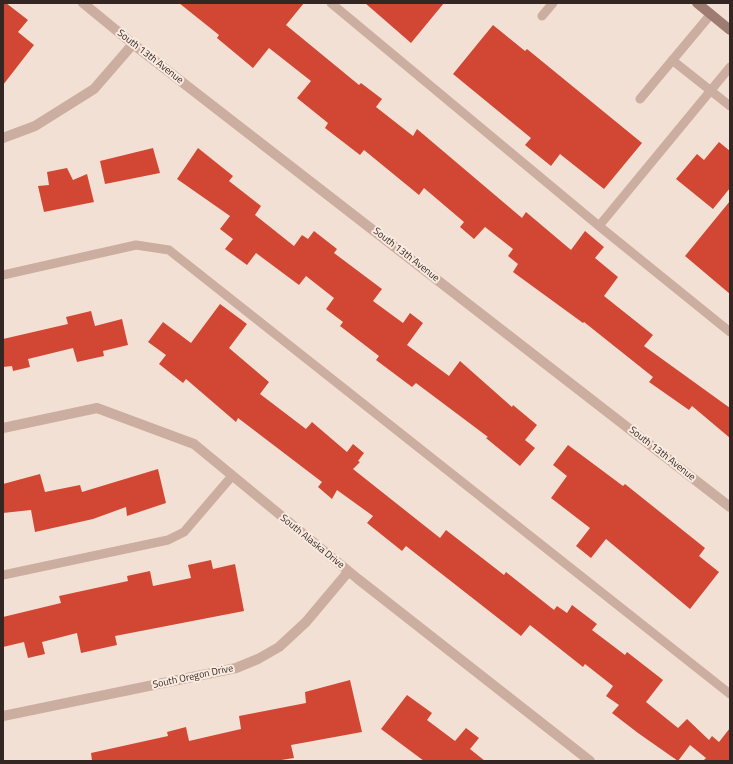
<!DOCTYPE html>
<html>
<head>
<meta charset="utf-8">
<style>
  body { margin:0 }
  #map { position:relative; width:733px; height:764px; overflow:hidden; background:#f3e0d4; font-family:"Titillium Web",sans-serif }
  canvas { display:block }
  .frame { position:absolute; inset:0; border:4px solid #342723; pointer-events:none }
</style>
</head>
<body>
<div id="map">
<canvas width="733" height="764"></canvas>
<div class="frame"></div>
</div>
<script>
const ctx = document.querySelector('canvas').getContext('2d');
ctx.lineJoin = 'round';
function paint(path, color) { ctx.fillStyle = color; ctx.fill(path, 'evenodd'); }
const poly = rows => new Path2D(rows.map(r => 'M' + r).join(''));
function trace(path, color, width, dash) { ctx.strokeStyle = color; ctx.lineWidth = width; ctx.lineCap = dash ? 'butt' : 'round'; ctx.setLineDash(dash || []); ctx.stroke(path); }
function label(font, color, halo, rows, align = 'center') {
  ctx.font = font + ' "Titillium Web",sans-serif'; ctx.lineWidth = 4; ctx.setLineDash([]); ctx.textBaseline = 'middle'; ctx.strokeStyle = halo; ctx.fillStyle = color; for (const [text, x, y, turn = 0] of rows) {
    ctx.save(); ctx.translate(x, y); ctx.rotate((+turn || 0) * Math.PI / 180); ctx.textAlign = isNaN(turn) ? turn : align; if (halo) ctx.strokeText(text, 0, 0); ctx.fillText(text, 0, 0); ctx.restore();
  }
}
paint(poly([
  [3,3,6,3,28,20,18,32,34,45,3,85],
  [179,3,304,3,286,25,359,85,361,83,382,99,376,107,413,136,417,129,522,218,526,212,571,250,585,231,604,247,595,258,618,277,604,296,653,335,644,346,730,408,730,438,692,406,689,410,649,382,653,377,584,322,583,323,513,272,518,264,508,256,513,249,485,227,474,239,460,227,464,222,424,188,419,195,364,150,360,155,325,128,328,123,297,98,311,81,269,48,253,68,217,38,219,35],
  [365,3,444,3,411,43],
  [493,25,525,51,527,49,642,143,604,189,560,154,551,166,525,145,531,138,453,74],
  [719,142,730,151,730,188,713,209,676,179,697,154,704,160],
  [153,148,160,173,105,184,100,161],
  [198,148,233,176,229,181,261,206,255,215,294,246,302,235,308,239,314,231,337,249,334,253,382,289,373,301,403,323,410,313,423,323,407,345,449,376,460,361,512,407,513,405,537,425,525,440,535,448,520,466,486,438,488,437,416,383,412,387,376,360,379,356,340,326,343,322,326,309,334,298,306,276,299,285,256,253,247,265,225,249,233,239,220,229,230,216,177,179],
  [67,168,73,180,87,174,94,202,44,212,38,186,49,185,47,172],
  [730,201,730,294,685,256],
  [220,304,247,324,229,348,269,382,260,394,306,429,312,422,347,452,353,444,364,453,358,461,360,462,353,469,440,538,446,530,504,575,506,572,554,610,557,606,567,613,572,605,597,624,592,630,625,655,627,652,663,680,646,702,678,728,687,719,709,740,712,736,719,742,730,728,730,761,703,761,706,758,690,745,678,761,638,733,612,713,619,705,606,696,613,686,585,664,583,667,530,625,521,636,406,546,402,551,367,523,373,516,337,490,332,499,318,487,322,482,238,418,236,422,186,379,183,383,159,364,166,355,148,342,163,322,191,343],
  [91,311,95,326,122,319,128,345,103,351,104,356,77,362,73,348,28,359,30,367,13,371,12,366,3,367,3,339,68,324,66,317],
  [568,445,623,486,625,484,705,548,699,556,719,572,690,609,606,539,591,558,576,546,590,528,551,498,567,476,553,465],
  [158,469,166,503,127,516,126,507,93,519,35,532,31,510,3,513,3,484,40,474,45,492,80,485,82,492],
  [211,560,213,569,235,564,244,611,115,636,117,645,81,653,77,633,42,642,45,654,28,658,24,642,3,647,3,617,61,603,59,596,128,581,127,576,150,571,153,586,191,578,188,565],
  [350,680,362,732,291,745,294,758,275,761,92,761,91,753,168,736,167,732,186,727,189,741,241,729,239,716,306,703,305,692],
  [407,695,432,713,427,720,455,741,466,728,479,738,470,749,485,761,424,761,381,729]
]), '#d14733');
trace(poly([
  [331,3,599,226,730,332],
  [542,16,553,3],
  [672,60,730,106],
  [640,99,711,14],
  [599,226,730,67],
  [3,275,136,245,169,250,730,694],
  [3,575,168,540,184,532,232,476]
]), '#cbae9f', 9);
trace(poly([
  [83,3,133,44,730,507],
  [3,138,35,126,94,89,133,44],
  [3,428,97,408,194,444,358,579,590,761],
  [3,716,236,668,258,659,279,647,306,622,348,572]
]), '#cbae9f', 10);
trace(poly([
  [697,3,730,30]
]), '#9f7c71', 10);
label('10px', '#342723', '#faebe0', [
  ["South 13th Avenue",150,57,38],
  ["South 13th Avenue",406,255,38],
  ["South 13th Avenue",662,454,38],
  ["South Alaska Drive",312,542,39],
  ["South Oregon Drive",193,677,-12]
]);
</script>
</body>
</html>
